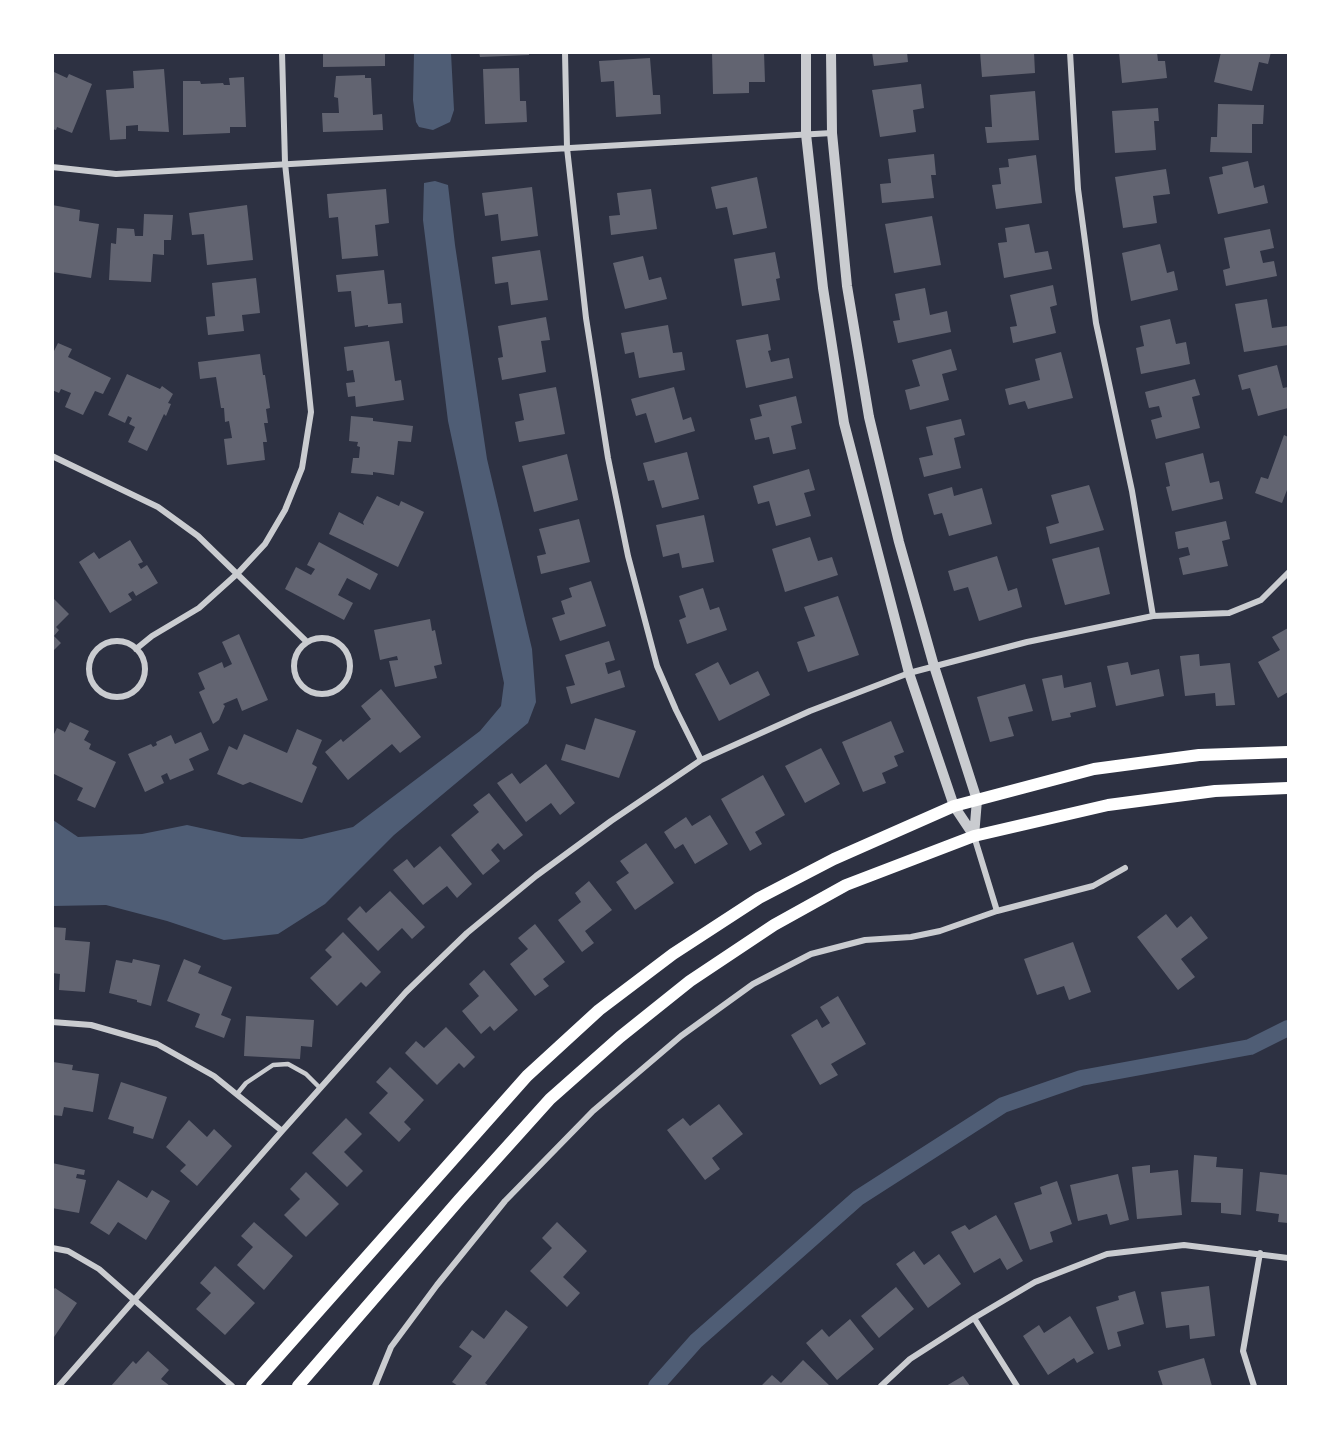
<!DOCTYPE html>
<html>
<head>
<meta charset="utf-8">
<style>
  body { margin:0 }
  #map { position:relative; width:1341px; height:1439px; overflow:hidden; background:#2d3142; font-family:Rubik,sans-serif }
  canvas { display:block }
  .frame { position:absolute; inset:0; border:54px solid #fff; pointer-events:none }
</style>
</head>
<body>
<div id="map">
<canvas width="1341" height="1439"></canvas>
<div class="frame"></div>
</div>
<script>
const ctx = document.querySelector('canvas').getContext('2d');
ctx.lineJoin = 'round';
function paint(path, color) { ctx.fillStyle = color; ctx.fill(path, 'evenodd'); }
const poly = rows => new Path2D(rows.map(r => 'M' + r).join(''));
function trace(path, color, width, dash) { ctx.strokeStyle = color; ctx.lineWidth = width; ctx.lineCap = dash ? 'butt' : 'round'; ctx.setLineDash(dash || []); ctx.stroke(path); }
paint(poly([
  [414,53,451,53,454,110,450,122,433,130,419,127,416,122,413,100],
  [435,181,448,185,455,245,487,459,532,649,536,702,528,723,394,835,325,904,278,934,224,940,167,921,106,905,53,906,53,820,78,837,142,834,187,825,242,837,302,839,353,827,480,731,501,706,504,683,448,421,423,220,424,183]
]), '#4f5d75');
trace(poly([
  [656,1386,696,1341,858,1198,1003,1105,1081,1078,1250,1047,1288,1028]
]), '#4f5d75', 16);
paint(poly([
  [323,52,385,52,385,66,323,67],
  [479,52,529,52,529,55,480,57],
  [712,52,764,52,765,82,749,82,749,93,713,94],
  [872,52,907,52,908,62,874,66],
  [980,52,1034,52,1035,73,982,77],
  [1119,52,1157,52,1158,61,1165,61,1167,78,1122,83],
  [1221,52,1271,52,1268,64,1259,62,1252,91,1214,82],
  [650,58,653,95,660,95,661,114,616,117,614,81,601,82,599,61],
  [519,68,520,101,526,101,527,122,485,124,483,69],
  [164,69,169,132,138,131,138,125,126,126,126,139,110,140,106,90,134,88,133,71],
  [54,72,67,78,69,74,92,84,72,133,57,127,56,130,52,129,52,77],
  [365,75,365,78,371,78,373,115,382,114,383,130,323,132,322,113,339,113,338,98,334,97,336,76],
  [244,77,246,127,230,127,230,133,183,135,183,81,200,81,201,84,223,83,224,85,230,85,229,78],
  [921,84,924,108,913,110,916,132,880,137,872,90],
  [1035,91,1039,140,987,143,985,127,992,127,990,95],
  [1218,104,1264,105,1263,124,1252,124,1252,153,1210,152,1211,137,1217,137],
  [1158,108,1159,121,1154,121,1156,150,1115,153,1112,111],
  [934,154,936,175,931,175,934,198,882,203,880,184,891,183,888,159],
  [1036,155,1042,203,996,209,992,185,1001,184,999,168,1009,167,1008,159],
  [1248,161,1254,188,1264,185,1268,203,1218,214,1209,177,1223,174,1222,167],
  [1166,169,1170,194,1153,196,1157,223,1123,228,1115,177],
  [757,177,767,228,733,235,727,207,716,209,711,187],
  [532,187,538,236,501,241,498,214,485,216,482,193],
  [386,189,389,223,375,225,378,256,342,259,338,217,329,218,327,194],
  [651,189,657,229,611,235,609,216,620,215,617,193],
  [52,205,80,210,79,221,99,224,91,278,52,272],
  [247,205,253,260,207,265,204,234,192,235,189,213],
  [144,214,173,215,171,240,164,240,164,255,153,254,151,282,109,280,111,243,116,244,117,228,134,229,135,236,143,236],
  [932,216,941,265,894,273,885,224],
  [1029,224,1035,253,1048,251,1052,269,1004,278,998,243,1007,242,1005,228],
  [1270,229,1274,248,1260,251,1263,263,1274,261,1277,276,1226,286,1223,270,1230,268,1224,238],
  [1160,244,1167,273,1174,271,1178,290,1131,301,1122,253],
  [540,250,548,300,511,305,508,282,495,284,492,257],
  [775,252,780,278,776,279,780,300,742,306,734,259],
  [643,256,649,280,661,277,667,299,625,309,613,263],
  [384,270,388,304,401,303,403,323,368,327,368,325,355,327,351,291,338,292,336,275],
  [256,278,260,313,242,315,244,331,208,335,206,317,215,316,212,283],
  [1053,285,1057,305,1050,307,1056,333,1013,343,1010,327,1017,326,1010,295],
  [925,288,930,315,947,311,951,332,898,343,893,321,900,320,895,294],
  [1267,299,1272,328,1287,326,1288,345,1244,352,1235,304],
  [546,317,550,340,541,341,546,372,502,380,498,358,503,357,498,326],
  [1170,319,1176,344,1186,342,1190,364,1141,374,1136,348,1144,346,1140,326],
  [668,325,673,353,682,352,685,370,639,378,634,352,625,354,621,333],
  [768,334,771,350,768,351,771,362,789,358,793,378,746,388,736,340],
  [389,341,395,381,401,380,404,400,356,407,355,396,348,397,346,383,355,382,353,370,347,371,344,347],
  [58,343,72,349,68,357,111,378,103,394,95,391,83,415,65,407,71,393,61,389,59,393,52,390,52,355],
  [951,349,957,370,942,374,949,400,910,410,905,390,920,386,912,360],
  [1061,352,1073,398,1028,409,1025,401,1009,405,1005,389,1040,380,1035,359],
  [260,354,263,375,265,375,270,408,266,409,268,423,264,423,267,442,263,442,265,460,227,465,224,439,232,438,229,421,225,422,224,408,221,408,216,377,200,379,198,362],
  [1277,365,1283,388,1288,387,1288,408,1258,416,1250,388,1242,390,1238,375],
  [127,374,160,389,162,386,173,394,168,403,171,404,166,416,164,414,147,451,128,442,135,427,129,424,132,418,128,416,125,423,108,415],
  [1195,379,1200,395,1192,397,1200,428,1156,439,1151,420,1162,417,1159,406,1149,408,1145,392],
  [556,387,565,434,519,442,515,422,524,420,519,394],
  [674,387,683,420,691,417,695,431,655,443,646,413,636,416,631,399],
  [796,396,802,423,791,426,796,449,773,454,769,437,755,440,750,419,762,416,759,405],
  [351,416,373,418,373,421,413,426,411,442,398,441,394,475,373,472,373,475,351,473,353,458,359,458,360,447,357,446,358,442,349,441],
  [961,419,965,435,954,438,961,468,924,477,919,458,933,455,926,427],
  [1284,435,1288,437,1288,490,1287,490,1282,503,1255,493,1261,477,1268,479],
  [687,452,699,499,662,508,654,480,648,481,643,463],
  [1203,453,1210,483,1219,481,1223,499,1172,511,1166,487,1170,486,1165,463],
  [567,454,578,500,534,512,522,466],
  [809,469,815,490,804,493,811,516,776,526,769,501,758,504,753,486],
  [1089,485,1104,530,1050,544,1046,527,1059,523,1051,495],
  [952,487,954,496,982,488,992,524,949,536,942,513,934,515,928,494],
  [377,496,399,506,401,501,424,512,398,567,329,534,339,512,364,525,363,522],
  [704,515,714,562,682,568,679,553,663,557,656,525],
  [579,519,590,562,541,574,537,556,546,554,539,529],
  [1226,521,1230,539,1222,541,1228,566,1183,575,1179,558,1190,555,1188,547,1178,549,1175,532],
  [810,537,818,561,832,557,838,575,785,592,772,549],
  [130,540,143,562,138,564,141,569,147,565,158,583,136,596,133,591,128,594,132,600,110,613,79,562,94,552,99,559],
  [319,542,378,574,370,590,347,578,338,595,353,603,344,620,285,589,296,567,311,575,315,569,307,565],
  [1099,547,1110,594,1065,605,1052,559],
  [997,556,1008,591,1017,588,1022,607,979,621,968,587,954,591,948,571],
  [591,581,606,626,560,641,552,618,565,614,561,601,572,597,569,588],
  [703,588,710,610,719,607,727,630,687,644,679,620,686,617,679,596],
  [838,596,859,655,808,672,797,642,815,636,804,607],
  [52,597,69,614,56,627,59,630,54,636,61,643,52,652],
  [430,619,432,631,435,630,442,664,434,666,437,678,395,687,389,661,398,660,397,656,380,660,374,630],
  [1288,628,1288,692,1278,698,1258,662,1280,650,1272,637],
  [239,634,268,700,242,711,237,698,223,704,225,706,219,720,213,724,199,692,205,689,198,673,222,662,224,668,232,664,222,642],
  [609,641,615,660,605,663,608,674,620,670,625,687,571,704,566,687,575,685,565,655],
  [1199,654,1200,666,1230,663,1235,705,1216,706,1215,693,1185,696,1180,656],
  [718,662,730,685,758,671,770,695,719,721,695,674],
  [1128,662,1131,675,1159,669,1164,696,1116,706,1107,666],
  [1062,675,1064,688,1091,682,1096,707,1070,713,1071,717,1052,721,1042,679],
  [1025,684,1033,711,1008,717,1014,736,990,742,977,697],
  [381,689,421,737,400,753,392,744,348,780,325,752,341,739,343,742,371,719,361,706],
  [595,718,636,731,619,778,561,760,566,744,585,750],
  [891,721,904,752,894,756,898,766,882,773,886,783,863,792,842,742],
  [70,722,89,731,84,740,91,744,89,749,116,762,95,808,77,800,83,788,52,773,52,738,57,728,65,732],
  [297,729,322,740,312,764,317,767,302,803,250,782,243,785,217,774,229,746,237,750,244,734,287,753],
  [201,732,209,750,189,759,194,770,170,780,167,773,161,776,164,783,145,792,128,754,151,744,153,747,157,745,156,742,171,735,175,744],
  [821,748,840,784,805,803,785,766],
  [546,764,575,803,560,815,551,803,526,822,497,783,512,773,520,784],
  [763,775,785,815,755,832,762,844,750,851,721,799],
  [489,793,523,835,504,850,498,843,491,850,500,861,483,875,451,835,479,812,473,805],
  [710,815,728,844,695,864,683,844,675,849,664,832,686,817,692,826],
  [646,843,674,883,635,910,616,882,629,873,620,861],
  [440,846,472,884,457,898,447,886,423,905,393,870,407,859,414,868],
  [589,881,612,910,585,931,594,943,582,952,558,920,581,902,575,893],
  [390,891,425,927,412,939,402,928,378,951,347,919,360,906,366,913],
  [1166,914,1177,928,1191,916,1208,938,1181,959,1195,977,1178,990,1137,937],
  [535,924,565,962,543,979,549,986,535,996,510,964,528,949,518,938],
  [52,927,66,928,65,940,90,942,85,992,59,990,60,974,52,973],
  [343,932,381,972,366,987,361,982,337,1006,310,978,332,957,325,950],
  [1073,942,1091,992,1069,1000,1064,986,1037,995,1024,959],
  [133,959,160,965,151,1006,137,1002,137,1000,109,993,116,960,132,963],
  [184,959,201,966,198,973,232,987,221,1015,231,1019,224,1038,195,1027,200,1014,167,1001],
  [484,970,518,1010,494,1031,490,1026,481,1034,462,1011,479,996,469,984],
  [838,996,866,1044,831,1064,838,1075,820,1085,791,1035,817,1019,822,1028,830,1023,820,1007],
  [246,1016,314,1020,312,1047,301,1046,300,1059,244,1056],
  [446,1027,475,1057,464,1068,459,1063,437,1085,405,1053,416,1041,424,1048],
  [53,1062,73,1065,72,1070,99,1074,93,1112,64,1107,62,1116,52,1115],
  [390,1067,424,1100,404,1122,411,1129,399,1142,369,1113,388,1093,376,1082],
  [121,1082,167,1097,153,1139,133,1133,134,1127,108,1119],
  [719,1104,743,1134,712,1158,720,1169,705,1180,667,1130,683,1118,690,1126],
  [346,1118,362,1134,344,1152,363,1171,347,1187,312,1153],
  [189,1120,207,1137,214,1129,232,1146,197,1186,180,1171,186,1165,166,1147],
  [1194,1155,1217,1157,1216,1167,1243,1169,1241,1215,1221,1213,1221,1203,1191,1202],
  [52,1163,85,1170,84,1175,77,1174,76,1178,86,1180,79,1213,52,1208],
  [1150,1165,1150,1173,1178,1170,1182,1215,1137,1219,1132,1167],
  [306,1172,339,1204,306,1237,284,1215,300,1199,290,1189],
  [1260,1172,1288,1175,1288,1223,1278,1222,1279,1214,1256,1211],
  [1118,1174,1129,1220,1110,1225,1107,1214,1078,1221,1070,1185],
  [118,1180,147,1198,152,1190,170,1201,146,1240,118,1222,109,1235,90,1223],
  [1057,1181,1072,1224,1050,1232,1053,1242,1030,1250,1014,1203,1042,1194,1040,1187],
  [996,1215,1023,1261,1007,1270,1000,1258,974,1273,951,1232,965,1225,969,1230],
  [254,1222,293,1256,264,1290,237,1265,253,1247,241,1236],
  [557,1222,587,1251,563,1277,580,1293,567,1307,530,1271,552,1248,542,1238],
  [914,1251,924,1265,939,1254,961,1284,928,1308,896,1264],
  [215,1266,255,1303,225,1335,196,1309,211,1293,200,1283],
  [1209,1286,1215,1336,1190,1339,1189,1325,1166,1328,1161,1292],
  [896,1287,914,1309,879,1338,861,1316],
  [55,1288,77,1303,52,1340,52,1291],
  [1135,1291,1144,1324,1117,1332,1121,1346,1108,1350,1096,1307,1119,1300,1118,1296],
  [506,1310,528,1327,485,1383,489,1386,458,1386,452,1382,472,1356,459,1347,472,1330,484,1339],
  [1070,1316,1094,1353,1077,1363,1074,1358,1048,1375,1023,1336,1039,1325,1044,1333],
  [850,1319,874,1349,837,1380,806,1343,822,1329,829,1337],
  [148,1351,169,1370,161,1379,170,1386,111,1386,133,1361,136,1364],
  [1204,1358,1212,1386,1163,1386,1158,1371],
  [803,1360,830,1386,761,1386,772,1375,781,1383],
  [963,1376,970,1386,946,1386]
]), '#626471');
trace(poly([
  [237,1094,246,1083,273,1065,288,1064,306,1074,320,1088]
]), '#caccd0', 4.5);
trace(poly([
  [565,52,567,148,586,318,608,458,628,556,657,666,676,710,701,760],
  [1070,52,1078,189,1096,323,1132,491,1153,616],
  [52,167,116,174,832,133],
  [52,456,158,507,198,536,307,642],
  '294 666a28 28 0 1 1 56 0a28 28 0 1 1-56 0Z',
  '89 669a28 28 0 1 1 56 0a28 28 0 1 1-56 0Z',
  [136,649,152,636,199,608,238,573,265,544,285,510,302,468,311,412,285,163,282,52],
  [974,836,997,911],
  [52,1022,91,1025,157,1044,214,1076,282,1131],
  [52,1248,68,1251,99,1269,232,1386],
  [974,1318,1017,1386],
  [59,1386,282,1131,406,992,467,933,536,876,611,821,701,760,810,711,909,673,1027,642,1153,616,1229,613,1261,600,1288,573],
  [375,1386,391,1347,437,1285,505,1201,593,1111,681,1036,753,984,811,954,865,940,911,937,940,931,997,911,1093,886,1125,868],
  [881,1386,910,1359,974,1318,1035,1282,1107,1254,1184,1245,1288,1258],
  [1254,1386,1243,1351,1260,1253]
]), '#caccd0', 6);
trace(poly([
  [806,52,806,134,823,288,844,423,909,673,954,806,974,836],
  [831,52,832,133,847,286,869,417,899,542,934,666,977,800,974,836]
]), '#caccd0', 10);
trace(poly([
  [252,1386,527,1076,599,1010,673,954,759,898,834,859,954,806,1094,769,1199,755,1288,752],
  [298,1386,459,1200,550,1099,620,1037,690,981,774,925,846,885,974,836,1108,805,1215,791,1288,788]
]), '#fff', 12);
</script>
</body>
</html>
